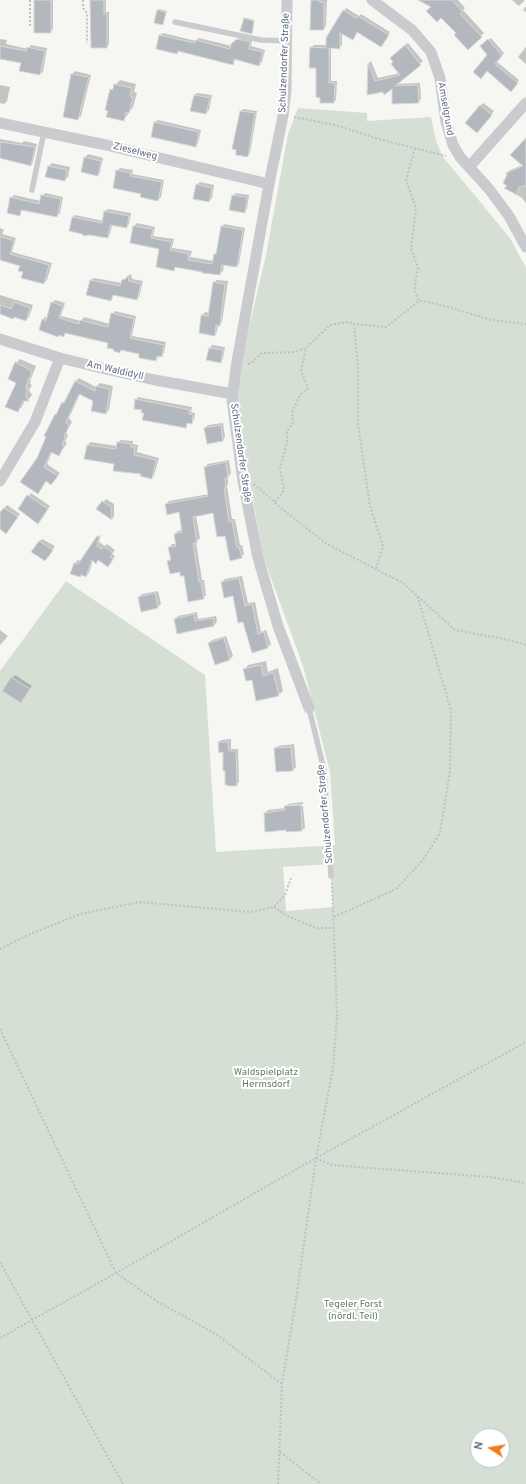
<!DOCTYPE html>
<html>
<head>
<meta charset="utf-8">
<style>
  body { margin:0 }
  #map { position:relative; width:526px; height:1484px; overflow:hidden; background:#f6f7f3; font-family:Overpass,sans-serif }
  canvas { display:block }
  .north { position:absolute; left:470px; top:1428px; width:40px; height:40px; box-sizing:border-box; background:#fff; border:1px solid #c1c5cf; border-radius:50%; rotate:282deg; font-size:11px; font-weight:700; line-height:16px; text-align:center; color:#636f87 }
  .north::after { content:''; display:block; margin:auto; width:14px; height:18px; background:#f37b17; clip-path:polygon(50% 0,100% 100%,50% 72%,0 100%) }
</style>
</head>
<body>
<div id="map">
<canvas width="526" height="1484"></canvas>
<div class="north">N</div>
</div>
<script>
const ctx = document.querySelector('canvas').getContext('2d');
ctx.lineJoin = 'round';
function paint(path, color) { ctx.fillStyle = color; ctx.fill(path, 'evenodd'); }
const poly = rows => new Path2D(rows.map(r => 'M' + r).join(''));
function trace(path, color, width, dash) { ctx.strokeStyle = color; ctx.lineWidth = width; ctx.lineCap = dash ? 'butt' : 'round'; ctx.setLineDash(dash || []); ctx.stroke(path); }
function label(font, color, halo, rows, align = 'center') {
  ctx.font = font + ' Overpass,sans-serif'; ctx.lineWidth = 4; ctx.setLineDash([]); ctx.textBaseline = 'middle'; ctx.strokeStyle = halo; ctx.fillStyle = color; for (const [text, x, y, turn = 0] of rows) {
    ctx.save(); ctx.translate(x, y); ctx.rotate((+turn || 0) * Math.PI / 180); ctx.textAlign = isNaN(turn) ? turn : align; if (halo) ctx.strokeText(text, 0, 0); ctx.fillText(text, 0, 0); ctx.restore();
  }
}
paint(poly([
  [298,108,367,113,367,121,431,117,436,141,443,157,510,238,526,268,526,1484,0,1484,0,671,66,581,205,675,216,852,335,845,330,772,303,666,263,556,237,409,241,361,266,255,288,134],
  [330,864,333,907,286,911,283,867],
  [478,1436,502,1436,502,1460,478,1460]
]), '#d5dfd4');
paint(poly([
  [35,0,53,0,53,29,50,32],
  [88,0,106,0,106,12,109,12,109,44,107,47,91,1],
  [312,0,327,0,326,26,323,29],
  [420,0,458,0,465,8,463,10,484,33,468,48,458,33,432,7],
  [512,0,525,0,519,6],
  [525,7,526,7,526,12,523,10],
  [346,8,359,16,361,14,390,32,383,43,358,31,353,39,342,33,342,45,339,48,331,47,331,81,337,81,336,100,333,102,317,67,311,48,314,45,327,45,327,38],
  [159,9,167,11,163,24,158,10],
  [246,18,254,20,252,33,244,19],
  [163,33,196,41,199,38,232,46,241,37,252,40,251,46,265,50,262,62,259,65,236,59,233,64,180,50,177,53,157,48,160,35],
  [491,38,504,53,497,62,519,80,513,88,487,69,489,55,482,46],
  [0,39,7,40,6,44,28,49,31,45,47,48,43,72,40,74,22,62,0,58],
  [408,43,423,61,396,84,420,83,421,99,418,102,393,87,384,91,368,94,369,63,371,61,378,78,400,73,394,62,394,55],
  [526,47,526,64,518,57],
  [75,71,91,75,81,116,78,119,72,74],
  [120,80,136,84,134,92,137,93,133,107,124,120,111,90],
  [0,85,10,87,7,101,4,104,0,103],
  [197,93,212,95,209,110,206,113,194,96],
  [483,103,494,111,480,129,467,123],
  [243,109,257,111,250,153,247,155,241,111],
  [158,120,201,130,198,143,195,146,155,122],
  [0,139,22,143,24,141,37,144,33,162,31,165,0,158],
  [526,139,526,203,522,198,506,188,508,185,507,173,510,170,523,165],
  [88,154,103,158,100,172,98,175,85,157],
  [52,163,70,167,68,177,65,180,47,176,49,166],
  [120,168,133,170,132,174,164,180,161,197,158,200,142,193,117,171],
  [200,182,214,185,212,198,209,201,197,185],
  [45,193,63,197,60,213,57,216,23,209,20,215,11,198,14,195,41,201,42,196],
  [236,193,249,195,247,209,244,212,233,196],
  [108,209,131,213,129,224,126,227,112,225,110,234,108,237,82,233,72,218,75,215,104,221,105,211],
  [137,223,155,227,153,236,174,239,172,248,192,251,190,257,214,261,215,255,217,252,222,227,224,224,245,228,239,264,236,266,224,264,223,271,220,274,176,267,174,270,160,248,131,242,134,226],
  [0,228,4,230,2,234,16,238,12,252,52,263,47,280,44,283,24,271,21,265,0,259],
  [131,274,132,279,143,281,139,297,137,299,114,294,111,300,91,280,94,278,122,283,123,280],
  [217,280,228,281,222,322,218,325,217,332,214,335,202,315,205,312,210,313,214,282],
  [0,295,33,305,29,317,26,320,0,313],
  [55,300,65,303,61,316,81,321,84,317,110,324,112,314,115,311,136,316,132,336,166,342,164,353,162,356,159,356,156,360,141,353,123,349,120,352,110,342,67,332,63,335,43,320,45,317,48,318,52,303],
  [212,345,225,347,223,359,220,362,207,359,210,348],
  [20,359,36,366,30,381,31,381,30,384,32,385,29,390,32,395,28,400,25,400,22,407,17,411,18,382,16,363],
  [79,378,96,387,100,383,113,386,109,410,106,413,94,400,80,394,69,418,72,422,66,433,68,435,65,442,67,443,59,455,52,452,47,464,60,473,51,484,46,481,41,489,38,458,56,415,59,411,75,382],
  [138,397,192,407,191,412,195,413,194,420,192,423,189,422,186,426,145,413,136,400],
  [223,423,225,437,223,440,205,428,208,425],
  [121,440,133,441,133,444,138,445,137,452,159,458,154,475,151,478,142,473,115,463,88,445,90,442,117,446,118,442],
  [229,460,231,473,228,477,228,484,227,486,232,519,235,519,240,545,242,545,244,554,241,557,226,534,214,512,196,516,200,538,196,542,202,580,204,580,206,595,203,598,184,575,168,561,171,558,169,548,172,544,177,544,175,534,178,531,183,530,180,511,166,504,169,501,209,494,205,467,208,464],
  [31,493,50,506,38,522,19,509],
  [106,499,114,504,114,516,112,519,98,509],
  [7,505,20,514,6,533,0,528,0,514],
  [101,534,99,542,105,546,107,544,115,550,112,554,115,556,111,563,99,559,96,562,93,560,89,573,86,576,81,575,80,576,72,573,75,563,78,560,81,561],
  [42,539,55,546,48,557,39,542],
  [242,576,248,603,255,602,261,632,266,630,271,644,268,647,244,621,234,595,222,582,225,579],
  [158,591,161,604,158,607,139,597,142,594],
  [197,612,198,619,216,616,217,622,214,625,175,619,178,616],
  [0,630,8,636,0,645],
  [226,636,233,656,230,659,209,643,212,640],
  [266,661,268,672,278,668,283,691,278,695,252,679,244,670,248,665],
  [15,675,32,686,21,702,12,678],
  [231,739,231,749,238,749,239,782,236,785,224,751,219,742,221,740],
  [294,744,296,767,293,770,276,771,275,749,278,746],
  [303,802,303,804,287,805,287,807,303,806,305,828,302,830,287,829,265,813,268,810,286,808,285,807,288,804]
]), '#0003');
const building = poly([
  [34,0,51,0,51,33,34,33,34,0],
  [90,0,104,0,104,14,107,14,107,48,91,48,90,0],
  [311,0,319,0,319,2,324,2,324,30,310,30,311,0],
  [418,0,452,0,463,12,460,14,482,37,468,50,454,35,456,33,441,18,437,22,426,11,431,7,418,0],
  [157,10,166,12,163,25,154,23,157,10],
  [343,10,356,18,358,16,389,35,381,47,357,32,353,40,340,33,340,49,329,48,329,83,335,83,334,103,320,103,320,98,316,97,316,68,309,68,310,47,326,48,326,38,343,10],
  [244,18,254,21,252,34,240,31,244,18],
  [159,35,195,43,195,40,230,49,231,44,237,39,250,42,249,49,263,52,259,66,234,59,233,65,178,51,177,54,156,49,159,35],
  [488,39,502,56,495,64,518,83,511,92,487,71,481,79,473,72,487,55,480,46,488,39],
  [405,45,421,65,395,86,418,85,419,103,392,104,392,89,384,95,383,92,367,95,368,63,375,81,400,75,391,64,393,62,390,58,405,45],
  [0,46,26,51,27,47,45,51,40,75,19,71,21,63,0,59,0,46],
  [71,74,89,77,78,120,63,117,71,74],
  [114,84,132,88,130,96,133,97,129,113,126,112,124,121,106,117,108,111,105,110,110,89,113,90,114,84],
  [194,95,210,98,206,114,190,111,194,95],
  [480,105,492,115,477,133,465,123,480,105],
  [240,111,255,113,248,157,236,155,236,150,232,149,240,111],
  [154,122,199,132,196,147,151,137,154,122],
  [526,138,526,186,519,187,517,195,504,188,507,186,503,183,507,175,506,173,523,166,510,155,526,138],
  [0,142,35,147,31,166,0,158,0,142],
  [84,157,101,161,98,176,81,172,84,157],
  [48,166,67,170,65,181,45,177,48,166],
  [116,170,131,173,130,176,162,182,158,201,140,197,141,194,113,188,116,170],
  [196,184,212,188,209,202,193,199,196,184],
  [41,195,61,199,57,217,21,210,20,216,7,213,10,197,39,204,41,195],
  [232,195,247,197,245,213,229,210,232,195],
  [104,211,129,216,127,228,110,225,108,238,89,235,84,236,82,234,69,231,72,217,102,223,104,211],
  [133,226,153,229,151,238,172,242,170,250,189,254,188,260,212,264,214,254,216,254,221,226,243,230,237,267,222,265,220,275,202,273,202,272,175,267,174,271,156,267,159,249,130,243,133,226],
  [0,236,14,241,10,254,49,265,44,284,21,278,23,272,18,271,20,266,0,260,0,236],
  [128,276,129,281,141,284,137,300,113,295,111,301,86,295,90,280,120,286,122,279,124,280,128,276],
  [213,282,225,284,220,326,216,325,215,336,199,333,201,315,208,316,213,282],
  [14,302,30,308,26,321,14,317,13,319,0,314,0,305,11,309,14,302],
  [51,302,63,306,59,318,79,324,80,320,108,327,111,313,134,319,130,338,164,345,162,357,157,356,156,361,139,358,139,354,121,350,120,353,114,351,113,349,107,348,108,343,65,333,64,337,59,335,58,337,39,330,42,319,46,321,51,302],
  [209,348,223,350,221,363,206,360,209,348],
  [15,362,32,371,26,386,27,386,26,389,28,390,25,395,29,401,23,401,18,412,5,407,16,383,8,379,15,362],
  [75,381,95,391,95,386,110,389,106,414,91,411,93,401,79,394,66,422,69,426,64,437,65,438,62,445,64,446,59,456,51,452,44,467,58,476,51,485,46,481,38,494,20,482,37,458,46,437,44,436,55,414,56,415,62,402,64,403,75,381],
  [135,399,190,410,189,414,193,415,192,424,187,423,186,428,142,420,144,413,141,413,142,410,134,409,135,399],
  [221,425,223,441,207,444,204,428,221,425],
  [117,442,131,444,131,447,135,447,134,455,156,460,152,479,140,476,141,474,113,471,114,464,84,459,87,445,116,449,117,442],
  [226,462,228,478,225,478,226,488,224,488,229,522,232,521,237,548,239,547,242,558,230,561,225,536,217,537,213,513,193,517,197,543,193,543,199,582,201,582,204,599,188,602,184,576,180,576,180,572,170,574,167,561,171,560,168,547,176,546,174,534,182,532,179,512,167,515,165,504,208,496,204,467,226,462],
  [27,495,48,509,38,524,18,509,27,495],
  [102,501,111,507,112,520,96,509,102,501],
  [4,508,18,517,6,534,0,529,0,512,4,508],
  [97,536,99,537,97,546,102,549,103,546,113,553,110,557,113,559,108,567,98,560,96,564,92,560,86,577,81,575,80,577,70,574,74,563,78,564,97,536],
  [39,541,53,550,45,561,31,552,39,541],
  [239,578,245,606,252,604,258,634,264,632,268,648,252,653,243,622,238,623,233,596,224,598,221,582,239,578],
  [155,593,158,608,141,612,138,597,155,593],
  [194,614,195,621,213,618,214,626,177,634,174,619,194,614],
  [224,638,230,660,215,665,208,643,224,638],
  [261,665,263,676,273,672,279,696,256,701,252,680,246,681,243,669,261,665],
  [11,677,30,689,21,703,2,691,11,677],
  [218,742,228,742,229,751,236,751,237,786,228,786,228,785,225,785,225,771,223,771,223,752,219,753,218,742],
  [291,747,293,771,276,772,274,748,291,747],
  [301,805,302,831,286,832,286,830,265,832,264,813,285,810,284,806,301,805]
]);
paint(building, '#b3b8bf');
trace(building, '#d7d8d5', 1);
trace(poly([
  [30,0,30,28],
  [83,0,83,8,87,13,87,43],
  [294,117,339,126,375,138,446,156],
  [415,148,406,180,416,208,411,248,418,268,414,290,419,301],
  [248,364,251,363,262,353,294,352,306,348,330,325,347,322,354,324],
  [254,484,281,508,327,544,403,583,455,630,505,639,526,645],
  [275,502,284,490,280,469,287,442,287,431,293,423,292,412,300,395,308,388,301,371,306,348],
  [376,569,383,546,370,506,358,424,358,366,354,324,386,327,419,301,434,303,492,320,526,324],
  [274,907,289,917,317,928,334,928],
  [334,917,396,889,423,860,440,833,450,771,451,710,417,595],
  [0,949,28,935,80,914,140,902,250,912,274,907,285,895,291,878],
  [0,1029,116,1273,158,1302,216,1334,282,1384],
  [316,1158,331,1165,490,1177,526,1183],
  [0,1262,123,1484],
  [0,1338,116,1273,316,1158,526,1042],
  [280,1452,321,1484],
  [278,1484,282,1384,296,1300,316,1158,333,1068,337,1017,332,883]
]), '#bfc1c4', 2, [2, 2]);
trace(poly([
  [175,22,261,40,286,41],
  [32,190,44,132],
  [309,708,324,770,331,876]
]), '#c9cbcf', 5.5);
trace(poly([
  [287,0,286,91,283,116,269,184,236,367,232,400,243,481,258,558,278,626,309,708],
  [372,0,412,30,431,52,440,78,446,122,453,145,460,157,489,189,509,216,526,247],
  [0,123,106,145,269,184],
  [469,167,526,103],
  [0,339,60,358,97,367,155,380,233,394],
  [0,481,35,422,60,358]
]), '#c9cbcf', 11);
label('10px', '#636f87', '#fff', [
  ["Schulzendorfer Straße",285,63,-88],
  ["Amselgrund",445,109,80],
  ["Zieselweg",135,152,14],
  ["Am Waldidyll",115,371,13],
  ["Schulzendorfer Straße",240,453,82],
  ["Schulzendorfer Straße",326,814,-95]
]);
label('10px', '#627d63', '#fff', [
  ["Waldspielplatz",266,1073],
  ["Hermsdorf",266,1085],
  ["Tegeler Forst",353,1305],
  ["(nördl. Teil)",353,1317]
]);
</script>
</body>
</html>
